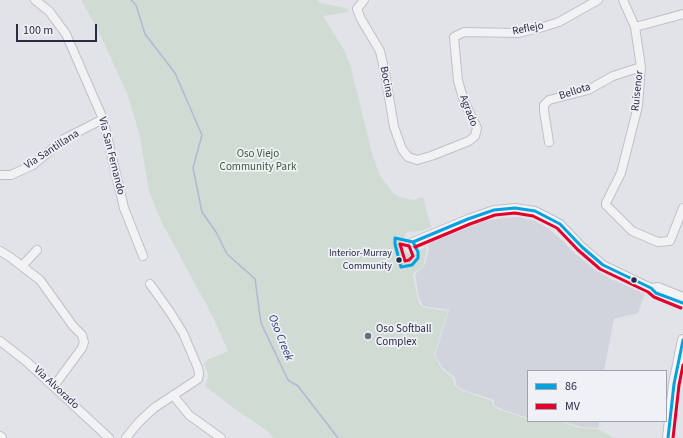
<!DOCTYPE html>
<html>
<head>
<meta charset="utf-8">
<style>
  body { margin:0 }
  #map { position:relative; width:683px; height:438px; overflow:hidden; background:#e2e3e8; font-family:"Source Sans 3",sans-serif }
  canvas { display:block }
  .legend { position:absolute; left:527px; top:370px; width:140px; height:52px; box-sizing:border-box; background:#f0f1f7; border:1px solid #a0a2af; margin:0; padding:5px 7px; list-style:none; font-size:12px; color:#282c42 }
  .legend li { display:flex; align-items:center; gap:8px; height:20px }
  .legend b { width:20px; border:1px solid #a0a2af }
  .scale { position:absolute; left:16px; top:24px; width:81px; height:18px; box-sizing:border-box; border:2px solid #282c42; border-top:0; padding-left:5px; font-size:12px; line-height:14px; white-space:nowrap; color:#282c42; -webkit-text-stroke:3px #f0f1f7; paint-order:stroke }
</style>
</head>
<body>
<div id="map">
<canvas width="683" height="438"></canvas>
<ul class="legend">
<li><b style="height:5px;background:#04a2e0"></b>86</li>
<li><b style="height:5px;background:#e4002b"></b>MV</li>
</ul>
<div class="scale">100 m</div>
</div>
<script>
const ctx = document.querySelector('canvas').getContext('2d');
ctx.lineJoin = 'round';
function paint(path, color) { ctx.fillStyle = color; ctx.fill(path, 'evenodd'); }
const poly = rows => new Path2D(rows.map(r => 'M' + r).join(''));
function trace(path, color, width, dash) { ctx.strokeStyle = color; ctx.lineWidth = width; ctx.lineCap = dash ? 'butt' : 'round'; ctx.setLineDash(dash || []); ctx.stroke(path); }
function label(font, color, halo, rows, align = 'center') {
  ctx.font = font + ' "Source Sans 3",sans-serif'; ctx.lineWidth = 3.5; ctx.setLineDash([]); ctx.textBaseline = 'middle'; ctx.strokeStyle = halo; ctx.fillStyle = color; for (const [text, x, y, turn = 0] of rows) {
    ctx.save(); ctx.translate(x, y); ctx.rotate((+turn || 0) * Math.PI / 180); ctx.textAlign = isNaN(turn) ? turn : align; if (halo) ctx.strokeText(text, 0, 0); ctx.fillText(text, 0, 0); ctx.restore();
  }
}
paint(poly([
  [519,217,535,221,549,229,562,240,572,251,597,271,611,279,645,294,638,313,614,319,604,371,528,371,528,418,501,409,494,405,494,400,461,389,456,385,455,378,443,368,435,355,449,310,423,306,418,294,415,274,424,267,429,249,428,245,432,242,485,221,502,218],
  [561,421,599,421,599,427,597,428,582,427]
]), '#d2d4dd');
paint(poly([
  [81,0,318,0,319,2,322,3,348,9,348,12,323,16,343,48,350,64,373,157,380,176,393,193,399,197,414,200,423,197,431,227,421,231,407,232,401,242,403,251,413,255,427,246,423,268,413,273,415,287,419,303,422,307,448,311,434,355,442,369,453,378,454,385,461,390,492,401,493,406,500,410,528,419,528,421,558,421,581,428,598,429,614,438,273,438,269,432,235,409,205,386,209,376,204,364,207,360,228,351,213,317,161,221,149,191,139,132,127,93,97,28]
]), '#d0dbd3');
trace(poly([
  [131,0,136,5,145,34,175,73,202,135,193,168,202,212,216,232,227,254,255,279,261,323,288,380,298,386,338,438]
]), '#afb9d4', 1.5);
const minor = poly([
  [35,0,49,11,66,34,103,119,124,208,143,256],
  [364,0,357,9,361,19,380,51,385,73,394,127,402,149,408,157,417,160,431,156,469,141,475,136,477,128,464,101,458,81,454,37,464,32,518,33,543,27,559,22,598,0],
  [623,0,635,27,641,67,638,106,621,173,606,203,606,205,632,231,658,242,670,241,683,208],
  [635,27,683,14],
  [549,142,544,111,544,105,549,100,588,90,613,76,641,67],
  [0,175,11,175,33,165,64,139,103,119],
  [413,242,468,219,494,210,515,208,535,211,545,216,560,224,582,247,603,265,651,288,656,293,683,303],
  [0,251,10,257,40,280,73,326,82,335,84,342,82,348,54,386],
  [22,266,37,250],
  [651,288,658,287,683,297],
  [0,341,27,362,109,438],
  [173,395,189,415,221,438],
  [126,438,138,423,154,408,198,379,199,374,198,368,183,333,170,312,150,284]
]);
const major = poly([
  [0,437,1,438],
  [668,438,674,384,683,340]
]);
trace(minor, '#bfc0c6', 10);
trace(major, '#bec0c6', 12);
trace(minor, '#f2f2f4', 8);
trace(major, '#f6f6f7', 10);
trace(poly([
  [395,238,413,242,418,252,418,258,412,265,401,267,395,244,395,238],
  [413,242,468,219,494,210,515,208,535,211,560,224,582,247,603,265,651,288,656,293,683,303],
  [668,438,674,384,683,340]
]), '#04a2e0', 3);
trace(poly([
  [400,244,409,246,413,256,409,260,405,261,400,244],
  [415,247,470,224,495,215,515,213,533,216,557,228,578,250,600,269,648,292,654,297,681,308],
  [673,438,679,385,683,365]
]), '#e4002b', 3);
for (const [x, y, r, color] of [
  [399,260,3.5,"#282c42"],
  [634,280,3.5,"#282c42"],
  [368,336,4,"#696c7c"]
]) { const dot = new Path2D(); dot.arc(x, y, r, 0, 2 * Math.PI); ctx.fillStyle = color; ctx.fill(dot); trace(dot, '#f0f1f7', 1.5); }
label('10px', '#282c42', '#f0f1f7', [
  ["Interior-Murray",392,254],
  ["Community",392,267]
], 'right');
label('11px', '#282c42', '#f0f1f7', [
  ["Reflejo",528,29,-11],
  ["Bocina",386,82,79],
  ["Ruisenor",638,91,-84],
  ["Bellota",575,92,-18],
  ["Agrado",468,111,69],
  ["Via Santillana",52,150,-33],
  ["Via San Fernando",111,156,76],
  ["Via Alvorado",56,388,43]
]);
label('11px', '#345e35', '#f0f1f7', [
  ["Oso Viejo",258,155],
  ["Community Park",258,168]
]);
label('11px', '#282c42', '#f0f1f7', [
  ["Oso Softball",376,330],
  ["Complex",376,343]
], 'left');
label('italic 12px', '#304178', '#f0f1f7', [
  ["Oso Creek",280,338,68]
]);
</script>
</body>
</html>
